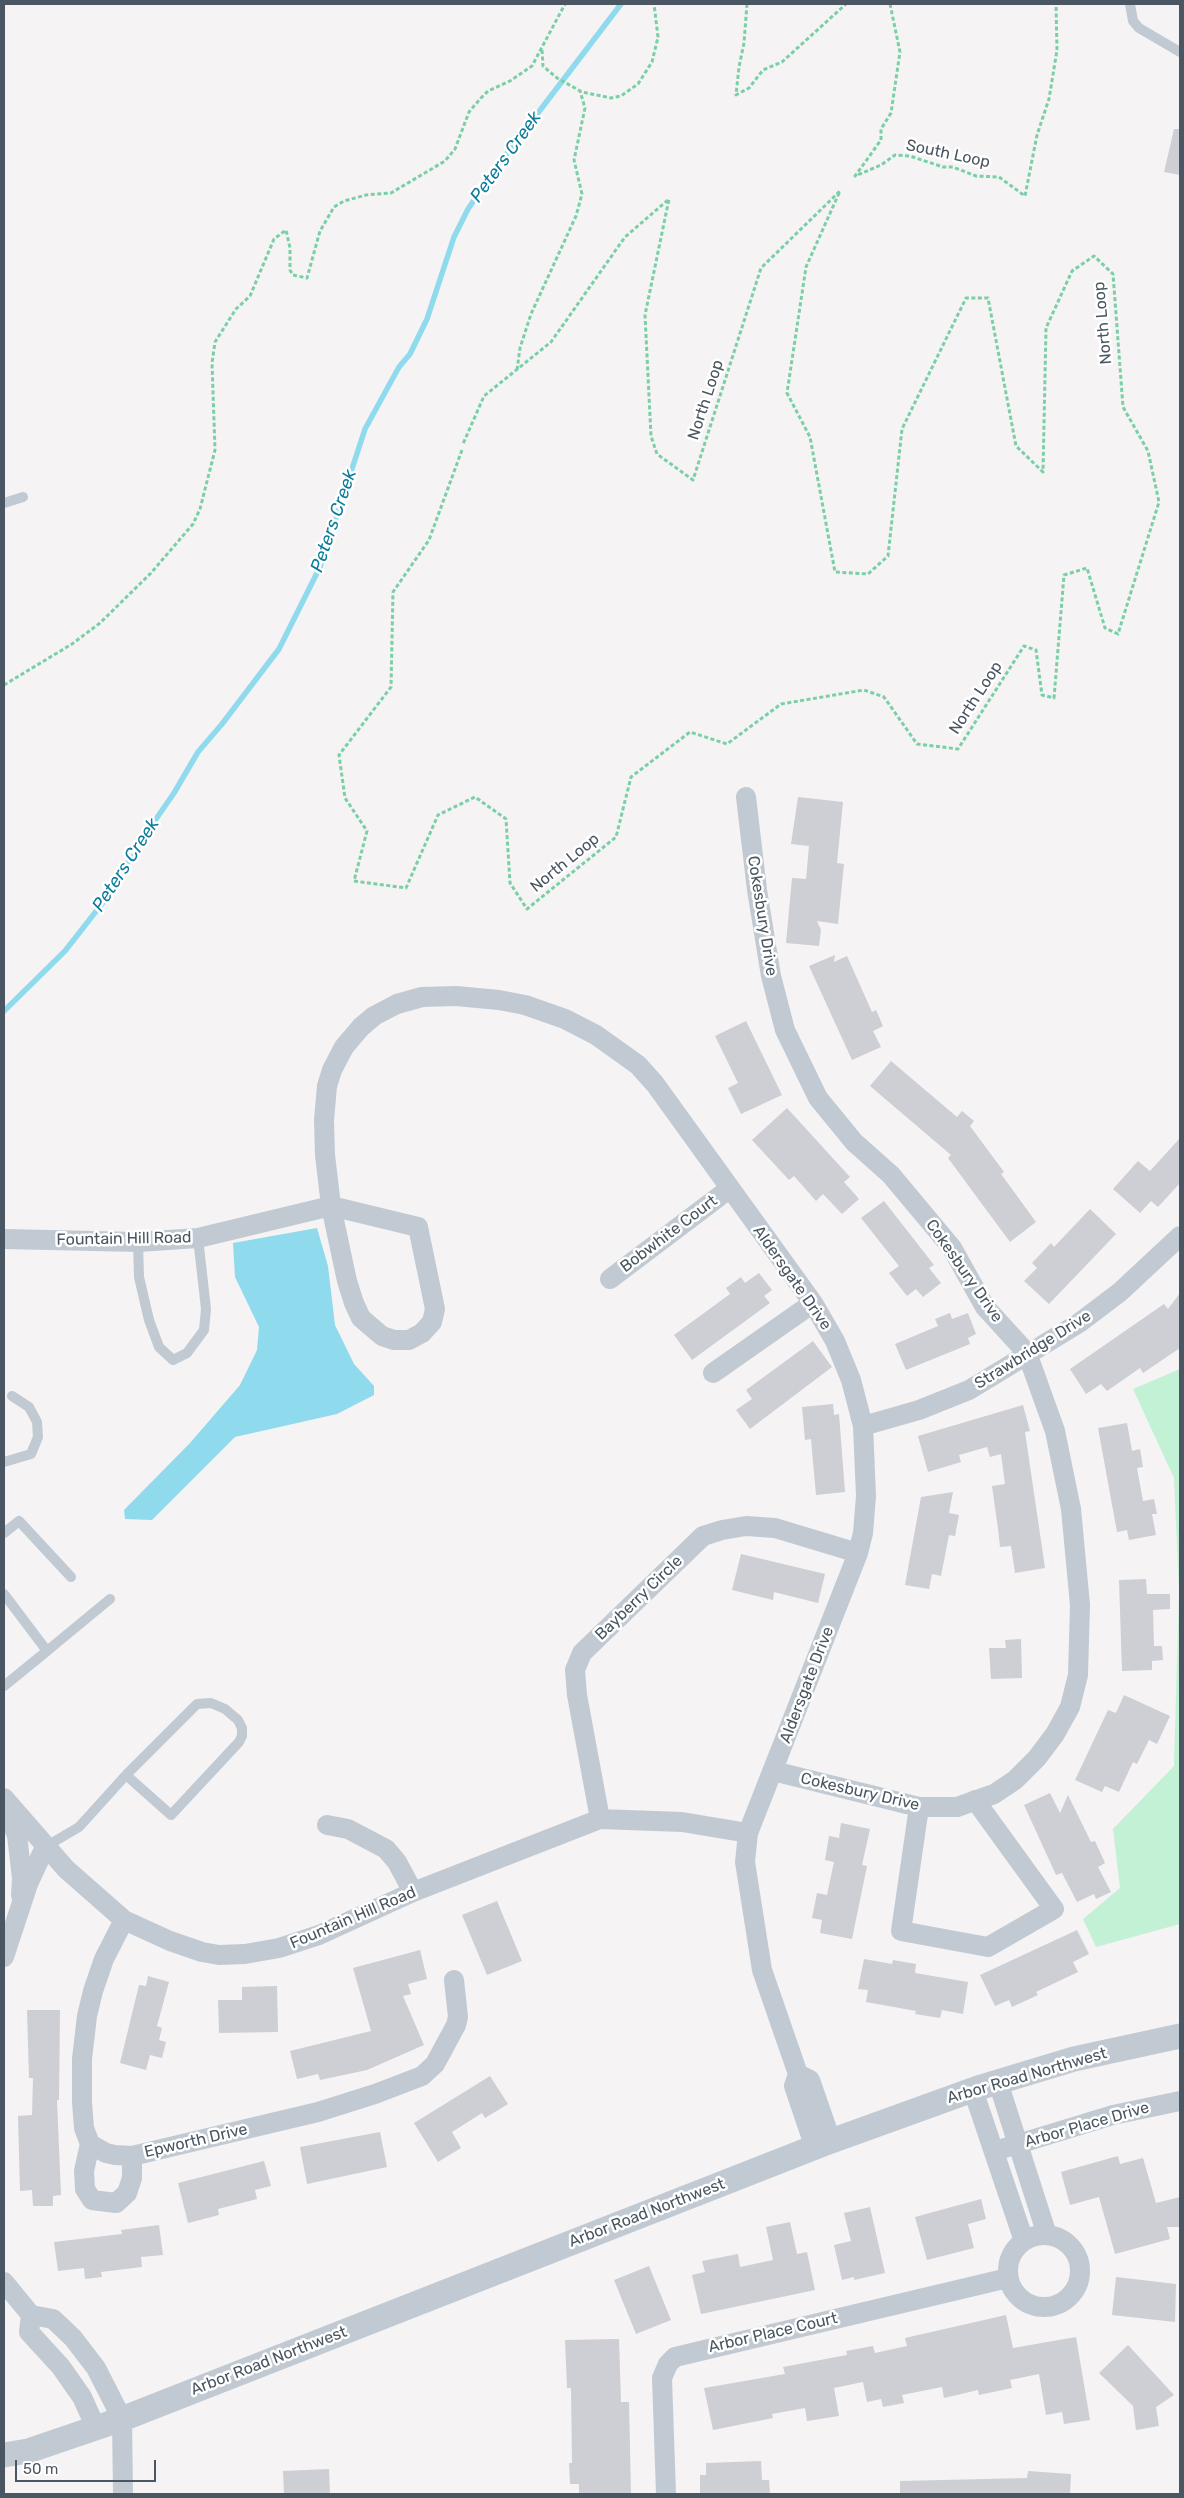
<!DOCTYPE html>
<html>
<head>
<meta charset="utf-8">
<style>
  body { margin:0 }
  #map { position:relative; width:1184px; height:2498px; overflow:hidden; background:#f5f3f3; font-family:Rubik,sans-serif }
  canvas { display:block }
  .frame { position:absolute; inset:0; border:5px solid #4a5661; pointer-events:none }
  .scale { position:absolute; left:15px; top:2460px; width:141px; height:22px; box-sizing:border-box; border:2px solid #4a5661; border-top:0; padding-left:6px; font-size:15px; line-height:18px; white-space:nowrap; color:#4a5661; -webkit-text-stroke:4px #fff; paint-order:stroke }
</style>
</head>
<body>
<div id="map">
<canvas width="1184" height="2498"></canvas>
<div class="frame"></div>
<div class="scale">50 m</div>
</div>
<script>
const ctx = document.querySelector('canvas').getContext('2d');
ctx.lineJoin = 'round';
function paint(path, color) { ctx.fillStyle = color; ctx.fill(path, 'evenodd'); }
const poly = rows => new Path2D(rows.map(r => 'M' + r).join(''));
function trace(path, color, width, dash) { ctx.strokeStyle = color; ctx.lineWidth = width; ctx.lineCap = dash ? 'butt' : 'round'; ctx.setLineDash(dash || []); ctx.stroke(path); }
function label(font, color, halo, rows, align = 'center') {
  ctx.font = font + ' Rubik,sans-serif'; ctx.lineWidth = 5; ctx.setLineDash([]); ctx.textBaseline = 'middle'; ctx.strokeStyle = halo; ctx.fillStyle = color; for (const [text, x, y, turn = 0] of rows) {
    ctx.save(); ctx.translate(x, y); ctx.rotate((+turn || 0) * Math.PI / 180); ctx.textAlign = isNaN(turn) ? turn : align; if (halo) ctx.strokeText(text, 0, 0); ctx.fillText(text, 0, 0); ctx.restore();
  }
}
paint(poly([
  [1180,1369,1180,1924,1096,1947,1083,1919,1120,1888,1113,1829,1174,1766,1179,1591,1174,1478,1133,1389]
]), '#c3f1d5');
paint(poly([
  [317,1228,328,1266,335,1325,354,1364,374,1386,374,1395,337,1414,235,1437,152,1520,125,1519,124,1510,190,1443,240,1385,257,1350,259,1327,235,1277,233,1243]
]), '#90daee');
trace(poly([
  [4,1011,65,951,108,896,122,869,134,855,145,835,174,793,198,752,222,724,279,649,320,567,365,429,399,367,410,354,427,319,454,237,468,209,496,168,621,4]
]), '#90daee', 5.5);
paint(poly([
  [1174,129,1180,129,1180,175,1164,172],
  [798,797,843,802,837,863,844,864,838,924,817,921,821,930,819,946,786,943,792,878,806,879,809,846,791,844],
  [835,955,834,962,847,956,872,1012,876,1010,883,1026,873,1031,881,1047,852,1060,809,966],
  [746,1021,782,1095,741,1114,728,1088,738,1083,715,1036],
  [891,1061,957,1117,962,1111,974,1121,970,1126,1004,1172,1001,1174,1036,1222,1010,1242,948,1158,951,1155,870,1086],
  [787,1108,850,1177,844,1182,859,1199,842,1214,823,1194,816,1201,794,1176,789,1180,752,1140],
  [1180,1138,1180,1183,1158,1207,1151,1201,1140,1213,1113,1189,1138,1161,1150,1171],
  [884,1201,934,1265,929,1268,941,1283,923,1297,916,1289,907,1296,889,1273,899,1266,861,1218],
  [1090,1209,1116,1234,1049,1304,1024,1281,1037,1268,1032,1263,1051,1243,1054,1247],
  [759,1273,772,1290,764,1296,770,1303,692,1360,674,1335,730,1294,726,1288,741,1277,745,1283],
  [1180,1293,1180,1348,1143,1373,1140,1368,1107,1391,1101,1384,1086,1394,1070,1369,1164,1304,1168,1309],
  [950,1313,952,1319,968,1313,976,1334,968,1338,970,1344,906,1370,895,1344,938,1326,935,1319],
  [813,1341,832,1367,750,1429,736,1410,752,1399,746,1390],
  [833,1404,834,1415,839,1414,845,1492,816,1495,811,1439,805,1440,802,1407],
  [1023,1405,1030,1431,1025,1432,1045,1568,1015,1573,1011,1546,1000,1547,998,1529,992,1486,1005,1484,1001,1454,990,1457,987,1447,959,1455,961,1462,928,1472,918,1436],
  [1127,1423,1132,1451,1140,1449,1143,1467,1137,1468,1143,1501,1154,1499,1157,1514,1152,1514,1156,1535,1129,1540,1127,1530,1117,1532,1098,1428],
  [953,1492,949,1513,959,1515,955,1536,949,1535,941,1576,932,1574,929,1589,905,1585,921,1497],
  [741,1554,825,1574,818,1603,774,1592,773,1600,732,1590],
  [1146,1579,1147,1594,1170,1594,1170,1609,1153,1610,1154,1646,1162,1646,1163,1660,1152,1661,1152,1670,1122,1671,1119,1580],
  [1021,1639,1022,1678,991,1679,989,1648,1006,1648,1005,1640],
  [1124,1695,1170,1716,1157,1744,1149,1740,1137,1764,1133,1762,1119,1792,1105,1786,1102,1792,1075,1780,1108,1710,1116,1713],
  [1050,1793,1060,1813,1068,1795,1091,1842,1095,1841,1105,1863,1098,1867,1111,1892,1096,1899,1094,1894,1077,1902,1062,1873,1056,1875,1024,1805],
  [841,1823,870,1829,862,1865,867,1866,852,1939,820,1933,822,1920,812,1918,817,1893,827,1895,834,1862,825,1860,829,1836,839,1838],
  [497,1901,522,1961,487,1975,462,1915],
  [1077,1930,1089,1954,1073,1962,1078,1972,1036,1992,1038,1995,1012,2007,1009,2000,995,2006,980,1975],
  [420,1950,427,1979,408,1984,411,1994,403,1996,424,2045,367,2070,320,2080,318,2074,297,2079,290,2051,371,2031,353,1968],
  [864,1959,892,1964,893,1960,916,1964,915,1973,968,1982,963,2014,942,2010,940,2018,915,2014,916,2011,866,2002,868,1990,858,1989],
  [148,1976,169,1982,157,2026,162,2028,159,2040,166,2042,162,2058,150,2055,146,2070,120,2063,139,1985,146,1986],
  [277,1986,278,2032,219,2033,218,2000,242,2000,242,1987],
  [27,2010,60,2010,59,2100,57,2100,61,2195,53,2196,53,2206,33,2206,32,2190,20,2191,18,2116,32,2115,33,2078,29,2078],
  [490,2076,508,2104,485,2118,482,2113,452,2132,461,2148,438,2162,414,2123],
  [380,2132,387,2167,307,2184,300,2147],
  [1118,2156,1120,2164,1143,2158,1156,2203,1180,2197,1180,2227,1167,2227,1170,2239,1115,2254,1099,2197,1070,2205,1061,2172],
  [264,2161,271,2186,255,2190,257,2199,218,2209,219,2215,188,2223,178,2183],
  [981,2199,986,2219,968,2224,974,2248,927,2260,915,2217],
  [870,2207,885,2273,854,2280,854,2277,842,2280,834,2245,851,2241,844,2213],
  [790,2222,797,2254,807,2252,815,2290,701,2314,692,2275,705,2272,702,2261,738,2254,740,2267,773,2260,766,2227],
  [159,2225,163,2255,141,2257,142,2267,101,2272,102,2277,85,2279,84,2268,58,2271,54,2242,122,2234,121,2230],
  [649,2266,671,2320,636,2334,614,2280],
  [1116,2277,1176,2284,1175,2322,1112,2315],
  [1006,2315,1013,2348,1076,2337,1090,2420,1064,2424,1062,2412,1046,2415,1039,2374,1010,2380,1012,2388,979,2395,978,2390,944,2398,942,2387,902,2395,904,2403,883,2407,881,2399,867,2402,863,2382,834,2388,839,2416,807,2421,805,2408,772,2414,773,2418,713,2430,704,2388,785,2374,783,2367,847,2355,846,2351,873,2346,875,2353,907,2346,905,2338],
  [619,2339,621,2402,629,2402,631,2494,579,2494,579,2484,570,2484,569,2463,572,2463,571,2388,567,2388,565,2340],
  [1128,2345,1174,2395,1156,2407,1159,2426,1136,2430,1133,2406,1099,2373],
  [761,2461,762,2480,769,2480,770,2494,700,2494,700,2475,706,2475,706,2463],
  [329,2469,330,2494,284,2494,283,2471],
  [1028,2471,1071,2474,1070,2494,900,2494,900,2481,1027,2478]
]), '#cdcfd5');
trace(poly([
  [747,4,744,43,739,67,736,95,749,88,763,70,782,62,846,4],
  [890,4,900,52,891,113,881,129,881,140,855,176,881,165,895,155,910,156,943,167,953,167,976,176,999,177,1025,196,1037,135,1049,99,1057,50,1056,4],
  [542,50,543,66,557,78,582,92,611,98,621,96,638,84,652,62,658,37,654,4],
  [517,370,520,348,531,314,576,216,582,194,574,160,585,108,580,91],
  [462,450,429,540,393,592,391,687,339,755,345,798,367,831,354,881,406,888,438,815,475,797,506,819,510,883,527,909,616,837,631,777,690,732,727,744,781,704,864,690,884,697,917,744,958,749,1024,646,1036,650,1042,695,1054,698,1064,575,1087,568,1105,628,1118,634,1159,502,1148,451,1123,407,1113,274,1094,256,1072,271,1046,328,1043,472,1016,446,988,298,966,298,902,429,888,556,868,574,835,572,810,437,787,393,806,267,840,191,761,268,693,480,657,454,651,436,645,315,669,199,625,237,551,342,484,396,463,444],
  [4,685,72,644,100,623,151,573,193,524,200,509,215,450,212,363,215,342,236,309,250,296,274,239,286,230,290,248,290,270,293,275,307,278,320,231,334,207,344,201,366,195,391,193,445,161,455,149,469,112,480,99,488,91,510,81,532,66,565,4]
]), '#7ad0a6', 3, [4, 2.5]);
trace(poly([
  [1130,4,1133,21,1139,28,1180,52],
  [4,503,23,497],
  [138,1242,139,1277,149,1320,159,1347,173,1360,187,1353,204,1330,206,1309,198,1238],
  [4,1462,31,1454,38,1437,37,1422,29,1407,12,1396],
  [4,1533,19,1521,71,1577],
  [4,1594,47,1651,4,1686],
  [47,1651,110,1599],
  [45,1847,79,1827,126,1775,197,1704,211,1703,225,1709,238,1720,242,1728,242,1736,239,1742,171,1815,126,1775]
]), '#c1cad2', 10);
trace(poly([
  [746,797,757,890,771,976,785,1030,818,1098,854,1142,891,1175,952,1248,985,1307,1027,1353,1055,1431,1071,1509,1080,1605,1078,1675,1070,1707,1055,1734,1037,1758,1015,1780,994,1794,957,1807,919,1807,773,1771],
  [4,1239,138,1242,198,1238,331,1206,418,1227,435,1309,432,1322,422,1333,409,1340,394,1340,382,1336,361,1318,354,1303,347,1281,331,1206,325,1155,324,1120,327,1086,332,1070,344,1047,361,1027,374,1016,397,1004,422,997,456,996,499,1000,525,1005,565,1019,596,1035,638,1065,655,1084,813,1303,835,1341,851,1380,863,1426,866,1496,863,1533,858,1553,748,1833,745,1862,762,1970,798,2074,794,2086,811,2136,823,2144,827,2129,810,2080,798,2074],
  [610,1279,729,1189],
  [713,1373,813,1303],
  [863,1426,919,1410,969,1390,1079,1323,1120,1292,1180,1236],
  [4,1798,66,1869,124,1920,170,1941,202,1952,219,1955,245,1954,279,1948,319,1935,413,1892,600,1819,682,1822,748,1833],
  [919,1807,901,1931,988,1947,1054,1909,975,1800],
  [6,1811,17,1835,22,1878,21,1895],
  [600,1819,577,1695,575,1670,582,1653,703,1536,722,1530,746,1526,775,1528,858,1553],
  [327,1825,348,1829,386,1849,397,1862,413,1892],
  [124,1920,104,1959,93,1991,87,2016,82,2059,82,2102,84,2128,90,2144,106,2153,115,2155,132,2156,318,2112,375,2094,422,2076,435,2064,456,2025,458,2017,454,1980],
  [4,1957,28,1884,45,1847],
  [998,2082,1047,2235],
  [973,2090,1024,2241],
  [90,2144,84,2171,85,2189,92,2200,116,2203,127,2193,132,2178,132,2156],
  [995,2151,1113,2115,1180,2101],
  '1008 2271a36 36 0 1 1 72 0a36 36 0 1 1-72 0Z',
  [4,2282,31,2315,53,2319,73,2338,96,2368,122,2419,123,2494],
  [31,2315,29,2332,61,2367,82,2397,96,2428],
  [666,2494,662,2378,668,2364,675,2357,1008,2278]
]), '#c1cad2', 20);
trace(poly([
  [4,2455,28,2451,122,2419,823,2144,978,2088,1074,2059,1180,2036]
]), '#c1cad2', 25);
label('16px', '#4a5661', '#fff', [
  ["South Loop",948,154,12],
  ["North Loop",1103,323,-95],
  ["North Loop",706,400,-72],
  ["North Loop",976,698,-57],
  ["North Loop",565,863,-39],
  ["Cokesbury Drive",762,916,81],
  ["Bobwhite Court",669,1234,-37],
  ["Fountain Hill Road",124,1239,-1],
  ["Cokesbury Drive",964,1271,55],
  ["Aldersgate Drive",792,1278,55],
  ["Strawbridge Drive",1033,1350,-32],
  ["Bayberry Circle",639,1598,-44],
  ["Aldersgate Drive",807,1685,-69],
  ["Cokesbury Drive",860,1792,13],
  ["Fountain Hill Road",353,1918,-23],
  ["Arbor Road Northwest",1027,2076,-16],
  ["Arbor Place Drive",1087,2125,-16],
  ["Epworth Drive",196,2141,-13],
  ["Arbor Road Northwest",647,2213,-21],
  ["Arbor Place Court",773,2333,-13],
  ["Arbor Road Northwest",269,2361,-21]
]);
label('italic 18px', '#0c7c9b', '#fff', [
  ["Peters Creek",506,157,-54],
  ["Peters Creek",334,521,-71],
  ["Peters Creek",126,865,-57]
]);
</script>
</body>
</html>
